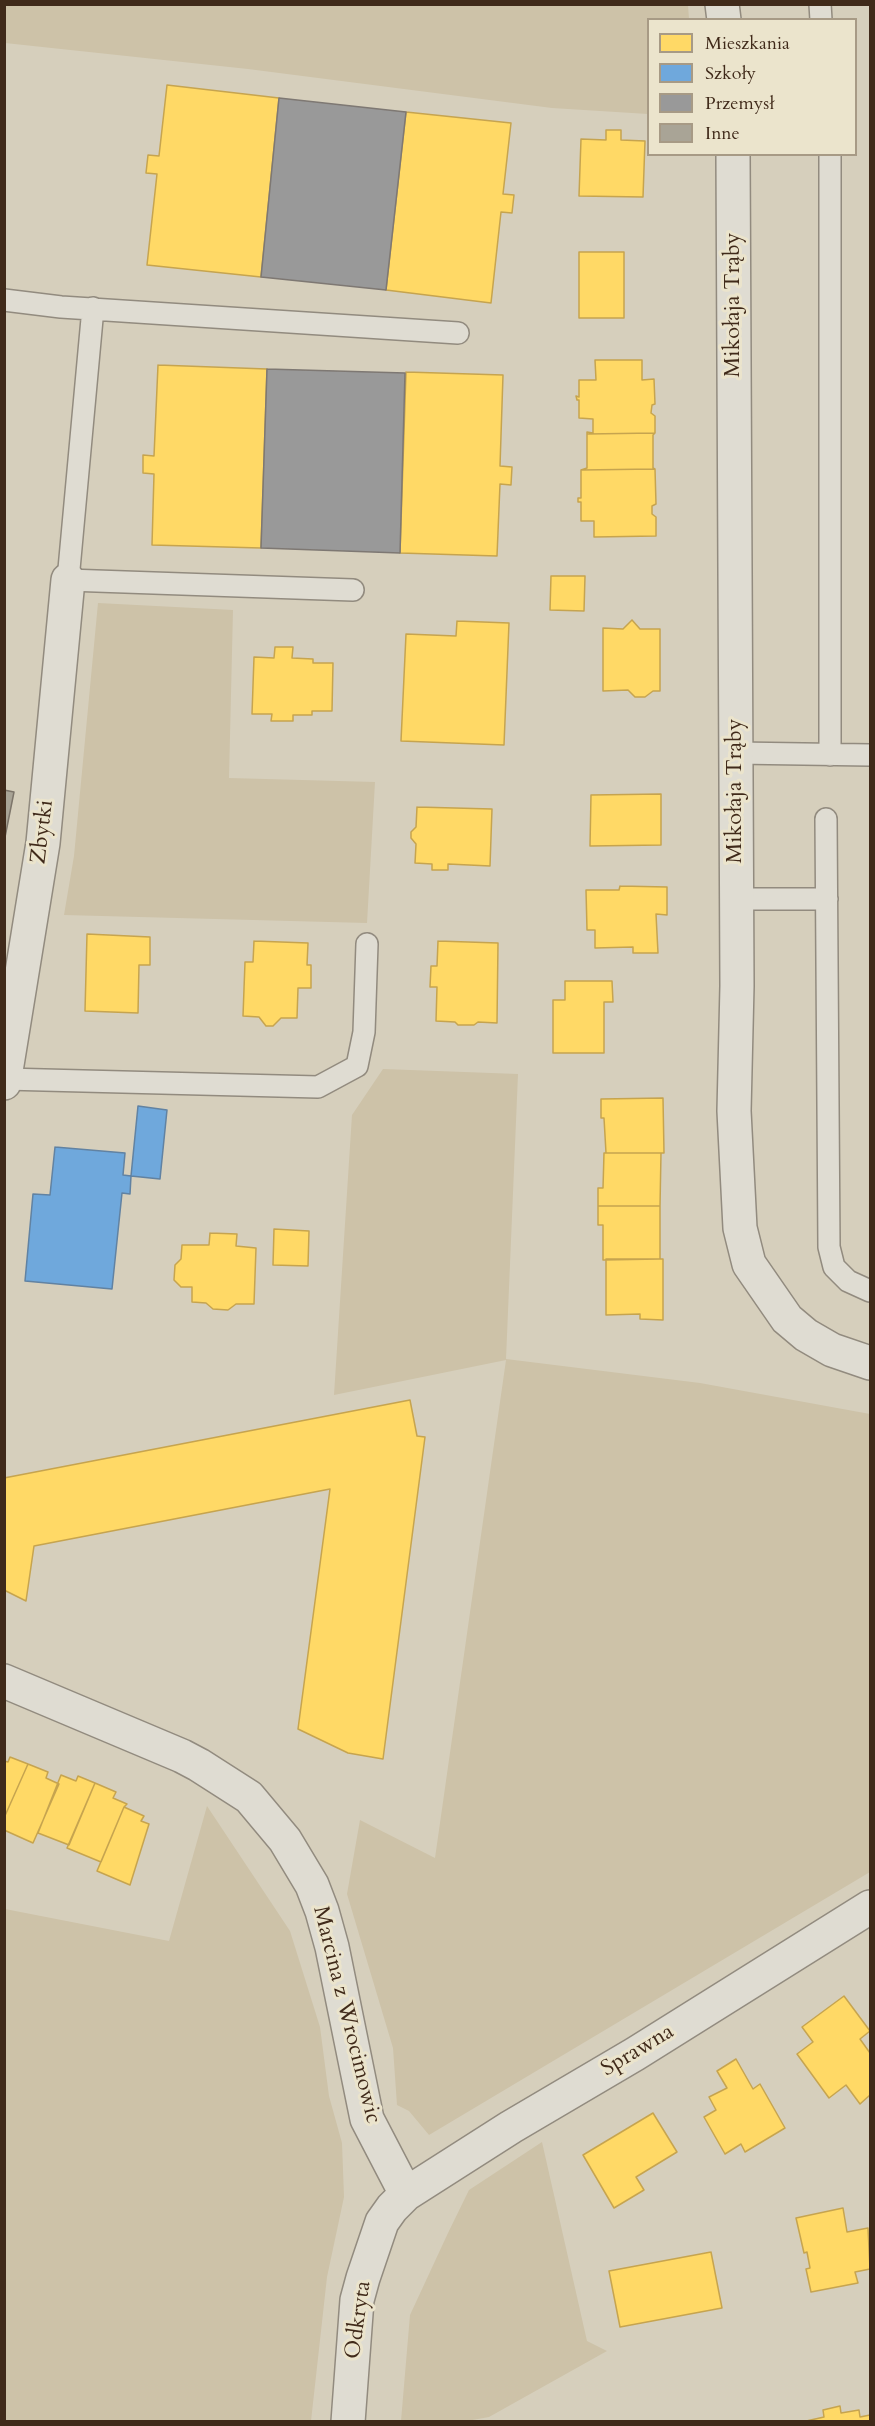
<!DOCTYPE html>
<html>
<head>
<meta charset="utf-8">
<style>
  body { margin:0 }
  #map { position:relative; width:875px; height:2426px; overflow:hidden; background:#d6cfbc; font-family:Cardo,serif }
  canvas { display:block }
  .frame { position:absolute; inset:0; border:6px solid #402a1a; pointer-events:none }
  .legend { position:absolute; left:647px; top:18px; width:210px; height:138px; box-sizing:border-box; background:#ebe4cc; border:2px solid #a79a85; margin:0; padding:8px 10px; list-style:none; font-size:18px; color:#402a1a }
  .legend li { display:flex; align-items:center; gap:12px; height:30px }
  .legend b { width:30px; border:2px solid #a79a85 }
</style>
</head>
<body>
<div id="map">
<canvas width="875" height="2426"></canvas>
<div class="frame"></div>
<ul class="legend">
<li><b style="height:16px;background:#ffd966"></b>Mieszkania</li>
<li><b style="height:16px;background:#6fa8dc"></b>Szkoły</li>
<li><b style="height:16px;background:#999"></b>Przemysł</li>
<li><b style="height:16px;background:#a9a496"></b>Inne</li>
</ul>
</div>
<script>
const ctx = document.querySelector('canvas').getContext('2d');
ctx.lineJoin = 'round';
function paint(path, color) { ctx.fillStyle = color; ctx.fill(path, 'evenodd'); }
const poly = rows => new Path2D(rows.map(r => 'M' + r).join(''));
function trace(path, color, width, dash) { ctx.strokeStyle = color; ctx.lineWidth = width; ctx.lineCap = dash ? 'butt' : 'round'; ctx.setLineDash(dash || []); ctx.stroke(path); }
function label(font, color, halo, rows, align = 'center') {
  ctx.font = font + ' Cardo,serif'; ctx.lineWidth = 6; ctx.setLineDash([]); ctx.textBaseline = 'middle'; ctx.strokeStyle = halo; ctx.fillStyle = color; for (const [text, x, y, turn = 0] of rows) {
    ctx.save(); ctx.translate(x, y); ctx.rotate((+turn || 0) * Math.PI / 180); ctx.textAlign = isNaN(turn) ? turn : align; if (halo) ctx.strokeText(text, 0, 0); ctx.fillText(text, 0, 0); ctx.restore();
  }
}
paint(poly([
  [688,5,689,19,648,20,648,114,552,108,248,69,5,43,5,5],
  [98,603,233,610,229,778,375,782,367,923,64,915,74,856],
  [383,1069,518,1074,506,1359,700,1383,870,1414,870,1872,429,2135,409,2111,397,2105,393,2048,347,1894,360,1820,435,1858,506,1360,334,1395,352,1115],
  [207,1806,290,1931,320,2027,329,2096,342,2143,344,2197,327,2277,311,2421,5,2421,5,1909,169,1941],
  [542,2142,587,2341,607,2351,489,2417,467,2421,401,2421,410,2315,448,2233,469,2190]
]), '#cdc2a8');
const homes = poly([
  [167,85,279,98,261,277,147,265,157,174,146,173,148,155,159,156,167,85],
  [406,112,511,123,503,194,514,195,512,213,501,212,491,303,386,290,406,112],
  [606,130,621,130,621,140,645,141,643,197,579,196,581,139,606,140,606,130],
  [579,252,624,252,624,318,579,318,579,252],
  [595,360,642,360,642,380,654,379,655,404,652,405,651,413,655,416,655,433,587,434,587,432,593,433,593,419,579,418,579,400,577,400,576,396,579,397,579,380,596,380,595,360],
  [158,365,267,369,261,548,152,545,154,474,143,473,143,455,154,456,158,365],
  [406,372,503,375,500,466,512,467,511,485,500,484,497,556,400,553,406,372],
  [655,433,653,435,653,468,655,469,581,470,587,468,587,434,655,433],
  [655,469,656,504,652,506,652,514,656,517,656,536,594,537,594,521,581,521,581,502,578,502,578,498,581,498,581,470,655,469],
  [551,576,585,576,584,611,550,610,551,576],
  [632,620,640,629,660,629,660,691,653,691,645,697,635,697,628,690,603,691,603,628,623,629,632,620],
  [457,621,509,623,504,745,401,741,406,634,456,636,457,621],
  [275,647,293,647,292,658,313,659,313,663,333,663,332,711,312,711,312,715,293,715,293,721,271,721,272,714,252,714,254,657,274,658,275,647],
  [661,794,661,845,590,846,591,795,661,794],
  [417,807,492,809,490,866,448,864,448,870,432,870,432,864,415,863,416,844,411,838,411,832,416,827,417,807],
  [620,886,667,887,667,915,656,914,658,953,633,953,633,947,595,948,595,930,587,930,586,890,619,890,620,886],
  [87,934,150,937,150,965,139,965,138,1013,85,1011,87,934],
  [254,941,308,943,307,965,311,965,311,988,298,988,297,1018,281,1018,273,1026,266,1026,259,1017,243,1016,245,962,253,962,254,941],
  [438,941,498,943,497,1023,478,1022,474,1025,458,1025,455,1022,436,1021,437,987,430,987,431,966,437,966,438,941],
  [565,981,612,981,613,1002,604,1002,604,1053,553,1053,553,1000,565,1000,565,981],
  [663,1098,664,1153,606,1153,604,1118,601,1118,601,1099,663,1098],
  [604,1153,661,1153,660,1206,598,1206,598,1188,603,1188,604,1153],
  [598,1206,660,1206,660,1259,603,1260,603,1225,598,1225,598,1206],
  [274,1229,309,1231,308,1266,273,1265,274,1229],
  [210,1233,237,1234,236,1246,256,1248,254,1304,236,1304,228,1310,213,1309,206,1303,192,1302,192,1287,181,1287,174,1280,175,1265,181,1259,182,1245,209,1245,210,1233],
  [606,1259,663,1259,663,1320,640,1319,640,1314,606,1315,606,1259],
  [410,1400,417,1436,425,1437,383,1759,348,1753,298,1729,330,1489,34,1546,26,1601,4,1590,4,1478,410,1400],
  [10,1757,28,1764,4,1818,4,1761,8,1762,10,1757],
  [28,1764,48,1772,46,1778,59,1784,33,1843,4,1830,4,1818,28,1764],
  [61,1775,76,1781,78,1776,95,1783,69,1845,38,1833,61,1775],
  [95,1783,116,1792,113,1798,127,1804,124,1807,101,1862,67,1848,95,1783],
  [124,1807,144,1816,141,1821,149,1824,130,1885,97,1871,124,1807],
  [844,1996,870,2031,860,2039,870,2053,870,2095,860,2104,846,2085,829,2098,797,2054,813,2042,802,2027,844,1996],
  [736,2059,753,2089,760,2084,785,2128,745,2152,741,2144,725,2154,704,2117,716,2110,709,2097,727,2088,717,2071,736,2059],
  [653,2113,677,2152,636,2177,644,2190,614,2208,583,2155,653,2113],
  [843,2208,847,2232,868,2228,870,2269,855,2272,858,2283,811,2292,806,2269,810,2268,807,2252,804,2253,796,2218,843,2208],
  [711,2252,722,2308,620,2327,609,2271,711,2252],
  [840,2406,841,2413,859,2410,860,2417,870,2415,870,2422,802,2422,824,2417,823,2410,840,2406]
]);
paint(homes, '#ffd966');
trace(homes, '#c6a44f', 1.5);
const schools = poly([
  [138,1106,167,1110,160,1179,131,1176,138,1106],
  [55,1147,125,1153,123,1175,131,1176,130,1194,122,1193,112,1289,25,1281,33,1194,50,1195,55,1147]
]);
paint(schools, '#6fa8dc');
trace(schools, '#6182a2', 1.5);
const industry = poly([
  [279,98,406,112,386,290,261,277,279,98],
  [267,369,405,373,400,553,261,548,267,369]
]);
paint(industry, '#999');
trace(industry, '#7e7873', 1.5);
const building = poly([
  [4,790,14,792,4,842,4,790]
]);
paint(building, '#a9a496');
trace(building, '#7d756a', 1.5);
const service = poly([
  [820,4,821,20],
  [830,154,830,755],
  [4,300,61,307,458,333],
  [93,308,68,580,353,590],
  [736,753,870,755],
  [826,819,829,1247,834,1267,848,1281,870,1291],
  [737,899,827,899],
  [5,1079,318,1087,357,1066,364,1032,367,944]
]);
const minor = poly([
  [722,4,724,20],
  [733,154,737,986,734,1111,740,1228,749,1264,787,1319,806,1335,832,1350,870,1363],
  [4,1083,43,843,68,580],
  [4,1681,182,1756,199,1765,249,1797,285,1840,312,1885,322,1911,332,1947,367,2119,406,2194],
  [348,2422,357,2300,363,2278,382,2222,392,2208,406,2194,511,2127,635,2054,870,1907]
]);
trace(service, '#928b7f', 24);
trace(minor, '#928b7f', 36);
trace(service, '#dfdcd2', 21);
trace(minor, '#dfdcd2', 33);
label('22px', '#402a1a', '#ebe4cc', [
  ["Mikołaja Trąby",734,305,-90],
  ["Mikołaja Trąby",736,791,-90],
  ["Zbytki",43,832,-83],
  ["Marcina z Wrocimowic",346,2015,76],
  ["Sprawna",638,2051,-31],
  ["Odkryta",359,2320,-82]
]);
</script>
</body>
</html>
